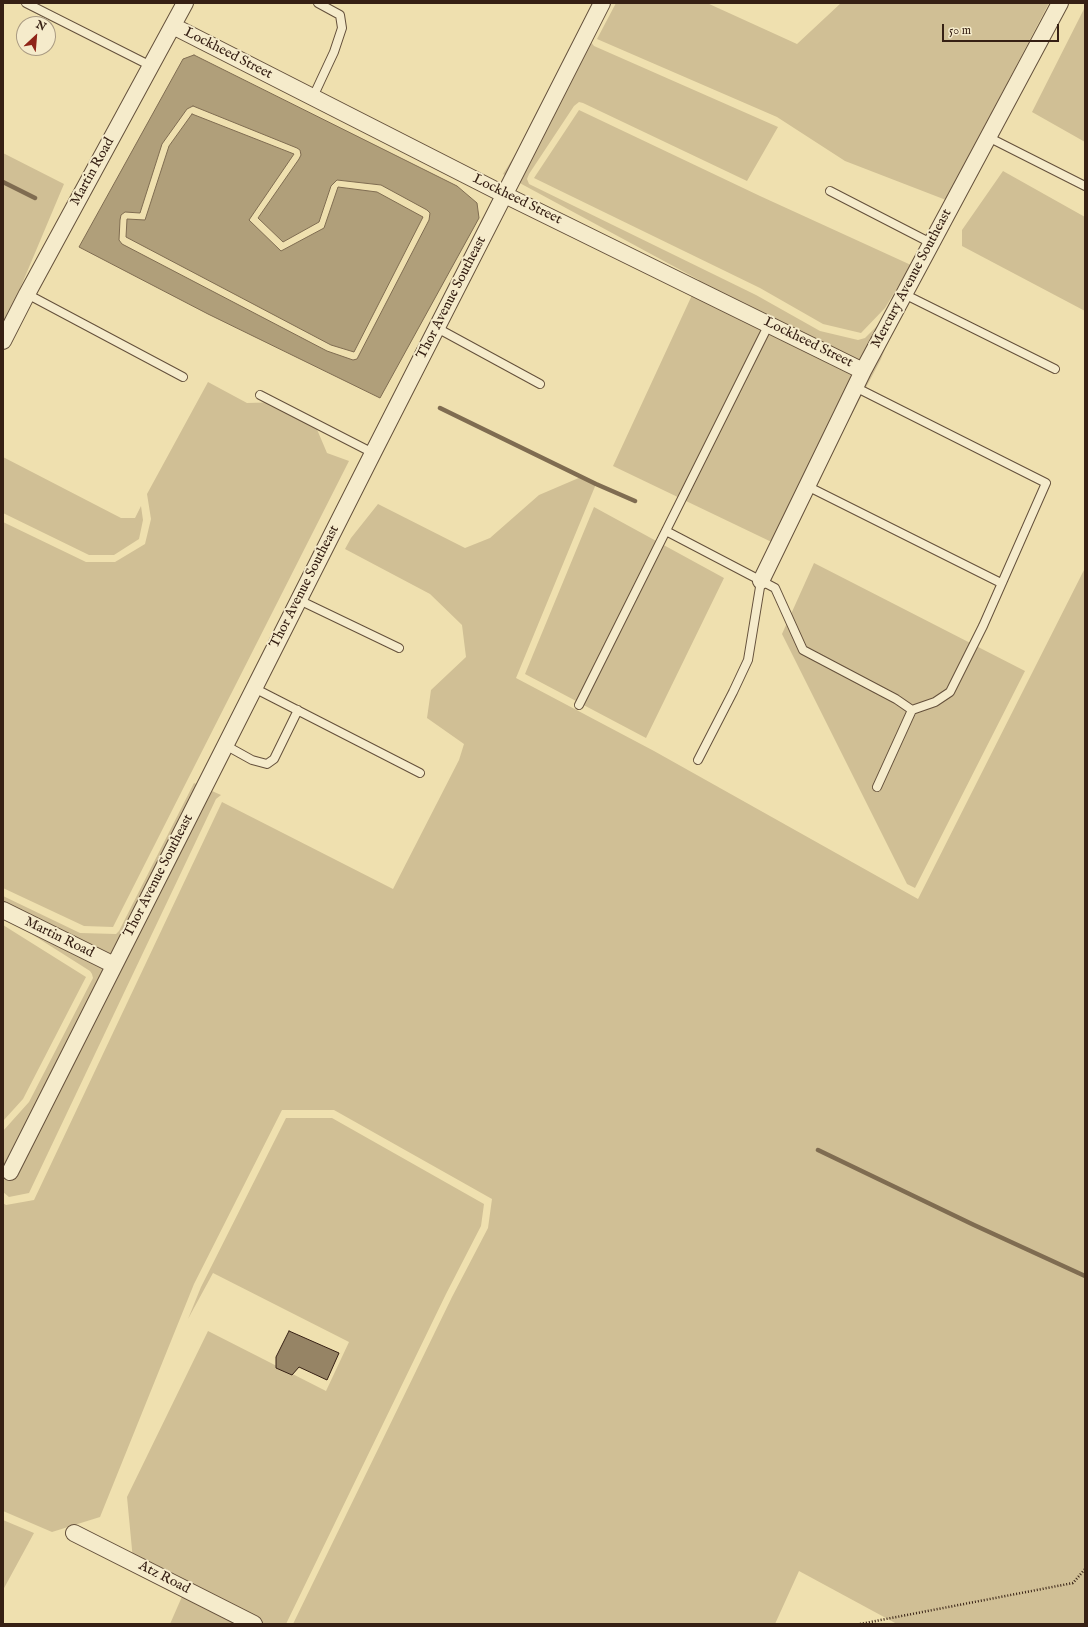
<!DOCTYPE html>
<html>
<head>
<meta charset="utf-8">
<style>
  body { margin:0 }
  #map { position:relative; width:1088px; height:1627px; overflow:hidden; background:#efe0af; font-family:"IM FELL English",serif }
  canvas { display:block }
  .frame { position:absolute; inset:0; border:4px solid #362014; pointer-events:none }
  .north { position:absolute; left:16px; top:16px; width:40px; height:40px; box-sizing:border-box; background:#f5ebcb; border:1px solid #a99a82; border-radius:50%; rotate:26deg; font-size:11px; font-weight:700; line-height:16px; text-align:center; color:#362014 }
  .north::after { content:''; display:block; margin:auto; width:14px; height:18px; background:#8f2418; clip-path:polygon(50% 0,100% 100%,50% 72%,0 100%) }
  .scale { position:absolute; left:942px; top:24px; width:117px; height:18px; box-sizing:border-box; border:2px solid #362014; border-top:0; padding-left:5px; font-size:12px; line-height:14px; white-space:nowrap; color:#362014; -webkit-text-stroke:3px #f5ebcb; paint-order:stroke }
</style>
</head>
<body>
<div id="map">
<canvas width="1088" height="1627"></canvas>
<div class="frame"></div>
<div class="north">N</div>
<div class="scale">50 m</div>
</div>
<script>
const ctx = document.querySelector('canvas').getContext('2d');
ctx.lineJoin = 'round';
function paint(path, color) { ctx.fillStyle = color; ctx.fill(path, 'evenodd'); }
const poly = rows => new Path2D(rows.map(r => 'M' + r).join(''));
function trace(path, color, width, dash) { ctx.strokeStyle = color; ctx.lineWidth = width; ctx.lineCap = dash ? 'butt' : 'round'; ctx.setLineDash(dash || []); ctx.stroke(path); }
function label(font, color, halo, rows, align = 'center') {
  ctx.font = font + ' "IM FELL English",serif'; ctx.lineWidth = 4; ctx.setLineDash([]); ctx.textBaseline = 'middle'; ctx.strokeStyle = halo; ctx.fillStyle = color; for (const [text, x, y, turn = 0] of rows) {
    ctx.save(); ctx.translate(x, y); ctx.rotate((+turn || 0) * Math.PI / 180); ctx.textAlign = isNaN(turn) ? turn : align; if (halo) ctx.strokeText(text, 0, 0); ctx.fillText(text, 0, 0); ctx.restore();
  }
}
paint(poly([
  [616,3,707,3,797,44,841,3,1049,3,946,200,845,161,777,117,597,39],
  [1085,7,1085,142,1032,112],
  [593,31,590,41,594,46,778,127,747,181,583,103,579,102,574,106,529,174,527,179,529,184,756,295,820,331,858,340,865,338,890,313,916,273,881,359,782,547,613,466,699,280,503,174],
  [579,110,760,196,911,265,885,308,861,333,823,324,760,288,534,178],
  [3,153,64,184,3,329],
  [1003,171,1085,217,1085,311,962,246,962,230],
  [208,382,247,403,280,402,316,427,327,453,349,461,113,927,84,926,3,888,3,522,86,562,115,562,145,544,151,519,147,494],
  [3,457,121,518,135,518,141,506,143,520,139,539,114,555,89,555,3,513],
  [581,477,596,484,516,678,654,751,918,899,1085,568,1085,1624,897,1624,799,1571,775,1624,293,1624,452,1297,488,1228,492,1199,334,1110,282,1110,194,1284,100,1517,52,1532,3,1511,3,1203,6,1205,34,1200,222,802,393,889,459,760,464,744,427,718,431,690,466,657,462,625,430,594,345,549,351,538,378,504,465,548,490,538,539,495],
  [594,507,724,578,646,738,525,674],
  [814,563,1025,671,915,888,907,884,782,634],
  [194,783,221,795,216,799,29,1193,9,1197,3,1192,3,1131,29,1102,93,978,92,974,90,971,3,916,3,896,80,933,116,934,119,931],
  [3,925,86,977,23,1099,3,1121],
  [286,1118,332,1118,484,1204,481,1226,446,1294,286,1624,170,1624,184,1592,133,1560,127,1497,208,1331,326,1391,349,1342,213,1273,188,1319,201,1287],
  [3,1520,34,1533,3,1590]
]), '#d0bf95');
const water = poly([
  [194,55,457,186,477,203,479,218,380,398,208,314,79,247,183,59,194,55],
  [193,106,297,148,300,150,301,155,299,159,258,218,283,242,319,222,331,186,337,180,381,185,427,210,430,213,429,220,357,359,353,360,327,351,122,244,119,240,120,220,121,215,125,212,140,213,162,144,187,109,193,106],
  [192,114,294,154,249,220,281,251,324,228,338,187,377,192,423,217,354,352,331,345,126,237,127,219,145,220,169,146,192,114]
]);
paint(water, '#b09f7a');
trace(water, '#7f6c51', 1);
trace(poly([
  [3,182,35,198],
  [440,408,596,484,635,501],
  [818,1150,974,1225,1085,1276]
]), '#7f6c51', 4.5);
const building = poly([
  [289,1331,339,1353,327,1380,299,1367,292,1375,276,1368,276,1357,289,1331]
]);
paint(building, '#968465');
trace(building, '#362014', 1);
const service = poly([
  [26,3,151,66],
  [313,97,334,52,342,28,340,15,318,3],
  [988,137,1085,186],
  [830,191,931,243],
  [27,294,183,377],
  [904,294,1055,369],
  [437,328,540,384],
  [855,387,1046,483,983,626,950,692,935,702,912,710],
  [260,395,373,453],
  [807,486,1001,583],
  [666,531,775,588,803,650,896,699,912,710,877,787],
  [299,600,399,648],
  [254,688,420,773],
  [579,705,769,324],
  [225,745,252,760,267,764,274,759,298,710],
  [698,760,733,692,748,660,761,581]
]);
const minor = poly([
  [173,26,505,195,863,371],
  [3,341,27,294,185,3],
  [761,581,863,371,1060,3],
  [3,910,114,965],
  [10,1172,373,453,602,3],
  [74,1533,254,1624]
]);
trace(service, '#64503b', 10);
trace(minor, '#64503b', 18);
trace(poly([
  [860,1624,1073,1583,1085,1569]
]), '#362014', 2.5, [1, 2]);
trace(service, '#f5ebcb', 8);
trace(minor, '#f5ebcb', 16);
label('14px', '#362014', '#f5ebcb', [
  ["Lockheed Street",228,54,27],
  ["Martin Road",93,172,-61],
  ["Lockheed Street",517,200,26],
  ["Mercury Avenue Southeast",912,279,-62],
  ["Thor Avenue Southeast",452,298,-63],
  ["Lockheed Street",808,343,26],
  ["Thor Avenue Southeast",305,587,-63],
  ["Thor Avenue Southeast",159,876,-63],
  ["Martin Road",59,938,26],
  ["Atz Road",164,1578,27]
]);
</script>
</body>
</html>
